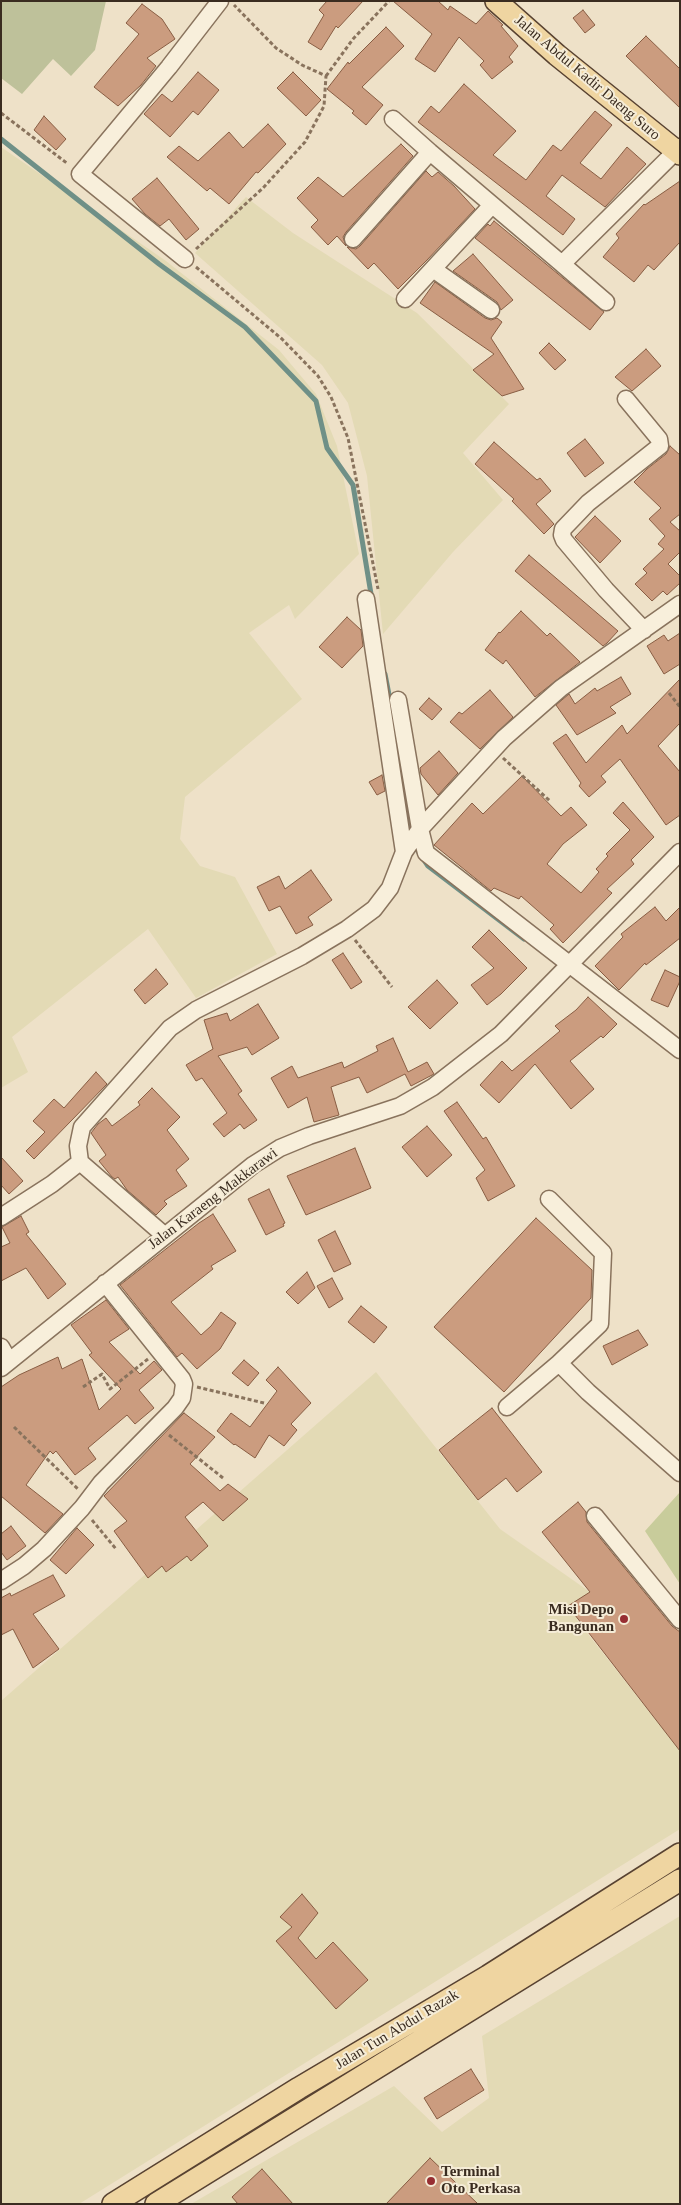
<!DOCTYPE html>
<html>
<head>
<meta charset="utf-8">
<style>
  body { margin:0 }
  #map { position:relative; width:681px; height:2205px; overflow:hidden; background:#eee1c8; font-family:Georgia,serif }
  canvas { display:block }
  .frame { position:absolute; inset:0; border:2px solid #3a2c20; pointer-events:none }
</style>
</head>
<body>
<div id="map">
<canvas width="681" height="2205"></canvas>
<div class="frame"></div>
</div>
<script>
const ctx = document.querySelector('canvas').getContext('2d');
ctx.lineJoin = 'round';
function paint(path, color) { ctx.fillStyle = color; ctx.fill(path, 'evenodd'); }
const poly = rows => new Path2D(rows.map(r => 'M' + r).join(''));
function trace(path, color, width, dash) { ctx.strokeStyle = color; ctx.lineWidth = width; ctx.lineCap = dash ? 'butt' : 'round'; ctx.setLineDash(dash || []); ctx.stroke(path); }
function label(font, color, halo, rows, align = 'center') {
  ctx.font = font + ' Georgia,serif'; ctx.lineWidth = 4; ctx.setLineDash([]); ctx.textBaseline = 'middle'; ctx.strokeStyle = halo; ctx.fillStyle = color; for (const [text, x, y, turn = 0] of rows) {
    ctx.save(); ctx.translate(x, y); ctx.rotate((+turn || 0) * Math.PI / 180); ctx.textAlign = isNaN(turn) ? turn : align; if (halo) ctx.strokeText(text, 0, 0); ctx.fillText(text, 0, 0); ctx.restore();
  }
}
paint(poly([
  [1,147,166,261,279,350,316,394,337,446,359,554,295,619,289,605,249,633,302,699,185,797,180,839,200,866,235,877,277,954,196,998,148,929,12,1037,28,1072,1,1088],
  [246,197,293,233,417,313,509,404,463,453,503,500,453,552,383,634,367,476,348,403,322,365,195,253],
  [376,1372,500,1529,590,1592,577,1620,680,1751,680,1829,79,2204,1,2204,1,1701],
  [680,1916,680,2204,191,2204,394,2086,442,2132,489,2098,482,2036]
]), '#e3dab5');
paint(poly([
  [680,1492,680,1584,645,1531]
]), '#c8cc9b');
paint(poly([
  [1,1,106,1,95,50,71,76,53,59,22,94,1,78]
]), '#bec19a');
trace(poly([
  [1,139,159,264,245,327,316,401,327,448,353,485,372,600],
  [385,674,391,705],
  [395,729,411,834],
  [414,845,428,866,524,939]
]), '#6f9087', 5);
const building = poly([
  [327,1,363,1,338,28,336,26,321,50,308,42,324,15,319,10,327,1],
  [393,1,438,1,448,10,450,6,476,24,488,11,503,25,501,26,518,46,509,57,513,62,492,79,480,65,484,61,459,37,435,72,415,59,432,34,393,1],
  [142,4,162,19,175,39,147,58,156,66,141,85,118,106,94,87,139,34,126,23,142,4],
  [583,10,595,25,585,33,573,18,583,10],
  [386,27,404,46,362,87,383,105,366,125,352,113,354,111,327,89,348,62,349,64,386,27],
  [646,36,680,69,680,108,626,56,646,36],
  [198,72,219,90,198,115,193,111,170,137,144,114,162,94,172,102,198,72],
  [293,72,321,100,306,116,277,88,293,72],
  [464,84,516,131,493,155,526,180,553,145,561,151,595,111,612,125,580,163,601,179,627,147,646,164,605,207,562,175,546,196,575,219,563,235,418,122,431,106,439,113,464,84],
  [44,116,66,139,56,150,34,130,44,116],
  [268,124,286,144,258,173,256,172,229,204,210,188,207,191,167,157,179,146,198,161,229,132,243,148,268,124],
  [401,144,413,156,346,232,343,237,346,246,337,236,328,245,311,227,318,220,297,198,318,177,343,197,401,144],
  [426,171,432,177,438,172,454,186,475,209,427,260,398,289,374,263,368,269,347,247,356,249,360,246,426,171],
  [157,178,199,229,186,240,169,219,160,226,145,214,132,199,157,178],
  [680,181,680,242,654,270,648,265,634,282,603,257,619,238,616,234,644,204,645,205,680,181],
  [494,221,604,312,590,330,475,238,488,224,490,226,494,221],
  [473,254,513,300,501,310,497,302,453,271,473,254],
  [435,282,485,318,491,320,497,318,502,322,491,338,524,389,502,396,473,370,494,354,420,303,435,282],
  [549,343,566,360,555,370,539,353,549,343],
  [646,349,661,366,632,391,615,377,646,349],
  [585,439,604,463,585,477,567,453,585,439],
  [494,442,537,480,540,478,551,491,536,504,554,524,544,534,512,501,514,499,475,464,494,442],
  [670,446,680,455,680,514,670,522,680,531,680,552,668,564,680,576,680,583,667,595,663,591,652,601,635,584,647,573,643,569,664,549,658,544,665,536,649,519,661,508,634,482,647,469,666,454,670,446],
  [595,516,621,541,600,563,575,537,595,516],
  [529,555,618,631,607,643,603,646,515,571,529,555],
  [521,611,547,636,550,633,580,662,535,697,506,660,503,664,485,650,499,632,500,633,521,611],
  [347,617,361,630,363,646,342,668,319,647,347,617],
  [680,633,680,664,664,674,647,646,664,635,668,641,680,633],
  [621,677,631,694,610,707,616,713,577,735,556,705,569,694,575,704,595,688,597,691,621,677],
  [680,679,680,723,658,746,680,772,680,815,666,825,620,759,601,776,606,782,589,797,579,786,581,783,553,743,566,734,586,763,622,725,627,734,680,679],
  [490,690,513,717,480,749,450,722,459,712,462,714,490,690],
  [429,698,442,709,432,720,419,709,429,698],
  [439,751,458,773,438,795,421,774,420,768,439,751],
  [382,775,385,791,377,795,369,782,382,775],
  [522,776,561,816,571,807,587,825,563,844,547,864,581,893,599,872,596,869,608,856,606,854,630,830,613,813,623,802,654,837,631,860,634,864,607,889,612,893,563,943,550,929,554,925,521,896,519,899,494,888,491,891,434,845,472,803,483,814,522,776],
  [311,870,332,900,308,917,313,925,296,934,280,906,269,911,257,887,279,876,285,889,311,870],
  [655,907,666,921,680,907,680,938,646,965,645,963,619,990,595,966,623,937,621,934,655,907],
  [489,930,527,968,501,994,487,1005,471,985,494,968,472,947,489,930],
  [343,953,362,982,351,989,332,960,343,953],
  [156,969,168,984,145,1004,134,990,156,969],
  [665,970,680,977,680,981,668,1007,651,1000,665,970],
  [437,980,458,1003,430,1029,408,1007,437,980],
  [588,997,617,1024,603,1038,601,1036,570,1061,594,1089,571,1109,535,1064,499,1103,480,1085,502,1061,512,1071,560,1031,555,1026,576,1010,588,997],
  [258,1004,279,1038,252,1055,247,1047,218,1056,242,1091,238,1094,257,1120,244,1129,240,1124,224,1137,213,1124,227,1113,202,1078,196,1081,186,1065,213,1049,204,1020,227,1013,230,1021,258,1004],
  [393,1038,408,1072,427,1062,434,1074,411,1086,405,1074,367,1093,359,1077,331,1087,339,1115,314,1122,307,1097,288,1108,271,1078,292,1066,298,1078,342,1062,344,1068,378,1051,376,1046,393,1038],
  [96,1072,107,1084,34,1159,26,1151,45,1132,33,1121,54,1099,64,1108,96,1072],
  [152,1088,180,1117,167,1130,189,1159,176,1170,187,1186,164,1201,167,1204,156,1215,127,1190,118,1177,115,1179,112,1177,99,1161,106,1155,91,1133,98,1124,106,1118,112,1126,140,1105,138,1102,152,1088],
  [457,1102,483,1139,486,1137,515,1186,488,1201,476,1178,485,1170,444,1111,457,1102],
  [427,1126,452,1155,427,1177,402,1147,427,1126],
  [355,1148,371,1188,306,1215,287,1176,355,1148],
  [1,1157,23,1181,9,1194,1,1185,1,1157],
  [269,1189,285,1223,283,1224,284,1226,266,1235,248,1199,269,1189],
  [213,1214,236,1251,211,1266,213,1269,171,1302,201,1335,211,1326,221,1312,236,1323,220,1349,197,1369,182,1353,177,1357,120,1285,199,1223,213,1214],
  [21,1216,29,1232,26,1234,66,1284,48,1299,26,1268,1,1281,1,1247,10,1243,2,1227,21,1216],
  [536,1218,592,1270,591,1298,504,1392,434,1327,536,1218],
  [335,1231,351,1264,334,1272,318,1240,335,1231],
  [307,1272,315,1288,298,1304,286,1292,307,1272],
  [332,1278,343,1299,329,1308,317,1286,332,1278],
  [106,1300,129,1329,109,1342,140,1374,154,1361,162,1370,139,1390,154,1408,135,1424,127,1415,88,1448,96,1459,75,1475,56,1451,53,1454,50,1451,26,1485,63,1514,45,1533,1,1496,1,1387,19,1375,58,1357,62,1369,82,1359,99,1410,121,1389,89,1355,92,1353,71,1325,106,1300],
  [361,1306,387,1327,374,1343,348,1322,361,1306],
  [638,1330,648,1345,612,1365,603,1346,638,1330],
  [244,1360,259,1373,248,1386,232,1373,244,1360],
  [278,1367,311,1403,291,1424,297,1430,284,1446,269,1435,255,1458,235,1444,234,1445,217,1431,231,1413,250,1427,277,1391,266,1380,278,1367],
  [492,1408,542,1472,517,1492,506,1478,478,1500,439,1450,492,1408],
  [184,1413,215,1437,190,1464,220,1491,228,1484,248,1499,223,1521,203,1502,185,1517,208,1546,191,1561,187,1556,166,1572,162,1566,148,1578,114,1531,127,1521,104,1496,184,1413],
  [578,1502,586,1512,587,1522,672,1626,680,1632,680,1751,568,1606,590,1592,542,1532,578,1502],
  [11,1526,26,1546,7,1560,1,1552,1,1534,11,1526],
  [77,1528,94,1545,66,1574,50,1560,77,1528],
  [53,1575,65,1596,33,1614,59,1649,33,1668,13,1629,1,1635,1,1598,10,1593,11,1596,53,1575],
  [302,1894,318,1913,298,1938,316,1959,333,1942,368,1980,336,2009,276,1941,292,1927,280,1917,302,1894],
  [471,2069,484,2090,437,2119,424,2098,471,2069],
  [430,2158,478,2204,386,2204,430,2158],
  [262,2169,293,2204,238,2204,232,2197,262,2169]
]);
paint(building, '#cb9c7f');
trace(building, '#885d43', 1);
const minor = poly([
  [393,119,430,152,562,264],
  [353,239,430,152],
  [185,259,80,174,169,67,220,1],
  [433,269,491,310],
  [405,299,492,205],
  [606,302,562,264,680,147],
  [626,399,659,439,660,446,588,503,563,529,562,535,564,540,606,590,644,630],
  [366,599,404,852],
  [398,700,420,829,426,853,680,1050],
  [80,1162,78,1146,82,1127,170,1028,196,1010,302,956,347,929,374,909,390,888,404,852,420,829,504,738,561,688,680,604],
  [549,1199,603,1253,600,1324,559,1363],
  [1,1217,52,1184,80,1162,164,1235],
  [1,1347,9,1361],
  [1,1368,253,1165,280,1148,309,1136,400,1106,433,1087,501,1034,680,852],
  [507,1407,559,1363,588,1392,680,1473],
  [595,1516,680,1620],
  [1,1581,24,1566,44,1549,82,1508,101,1483,175,1408,182,1398,184,1384,182,1379,105,1283]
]);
const major = poly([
  [496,1,557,55,680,154],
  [113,2204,299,2088,488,1976,680,1854],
  [156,2204,680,1880]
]);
trace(minor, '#89735d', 19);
trace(major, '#584231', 24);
trace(poly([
  [326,76,353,39,389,1],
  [1,113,68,164],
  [196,249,263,188,305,142,324,106,326,76,302,65,276,48,234,5],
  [196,267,282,339,318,376,331,397,348,438,378,589],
  [669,693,680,707],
  [503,758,550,801],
  [355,940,392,987],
  [83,1387,102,1374,110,1389,148,1359],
  [197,1387,264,1403],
  [14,1427,79,1490],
  [169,1435,223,1478],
  [92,1520,116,1549]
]), '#89735d', 3, [4, 2.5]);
trace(minor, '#f8efdb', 16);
trace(major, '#efd5a1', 21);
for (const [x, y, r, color] of [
  [624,1619,5,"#972e32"],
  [431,2181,5,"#972e32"]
]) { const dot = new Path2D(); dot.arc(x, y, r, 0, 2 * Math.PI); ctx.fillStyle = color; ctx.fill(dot); trace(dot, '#f5ecd7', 2); }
label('15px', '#3a2c20', '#f5ecd7', [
  ["Jalan Abdul Kadir Daeng Suro",587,78,40],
  ["Jalan Karaeng Makkarawi",213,1199,-37],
  ["Jalan Tun Abdul Razak",397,2030,-31]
]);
label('bold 15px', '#3a2c20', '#f5ecd7', [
  ["Misi Depo",614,1610],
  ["Bangunan",614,1627],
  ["Terminal",441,2172,"left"],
  ["Oto Perkasa",441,2189,"left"]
], 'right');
</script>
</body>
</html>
